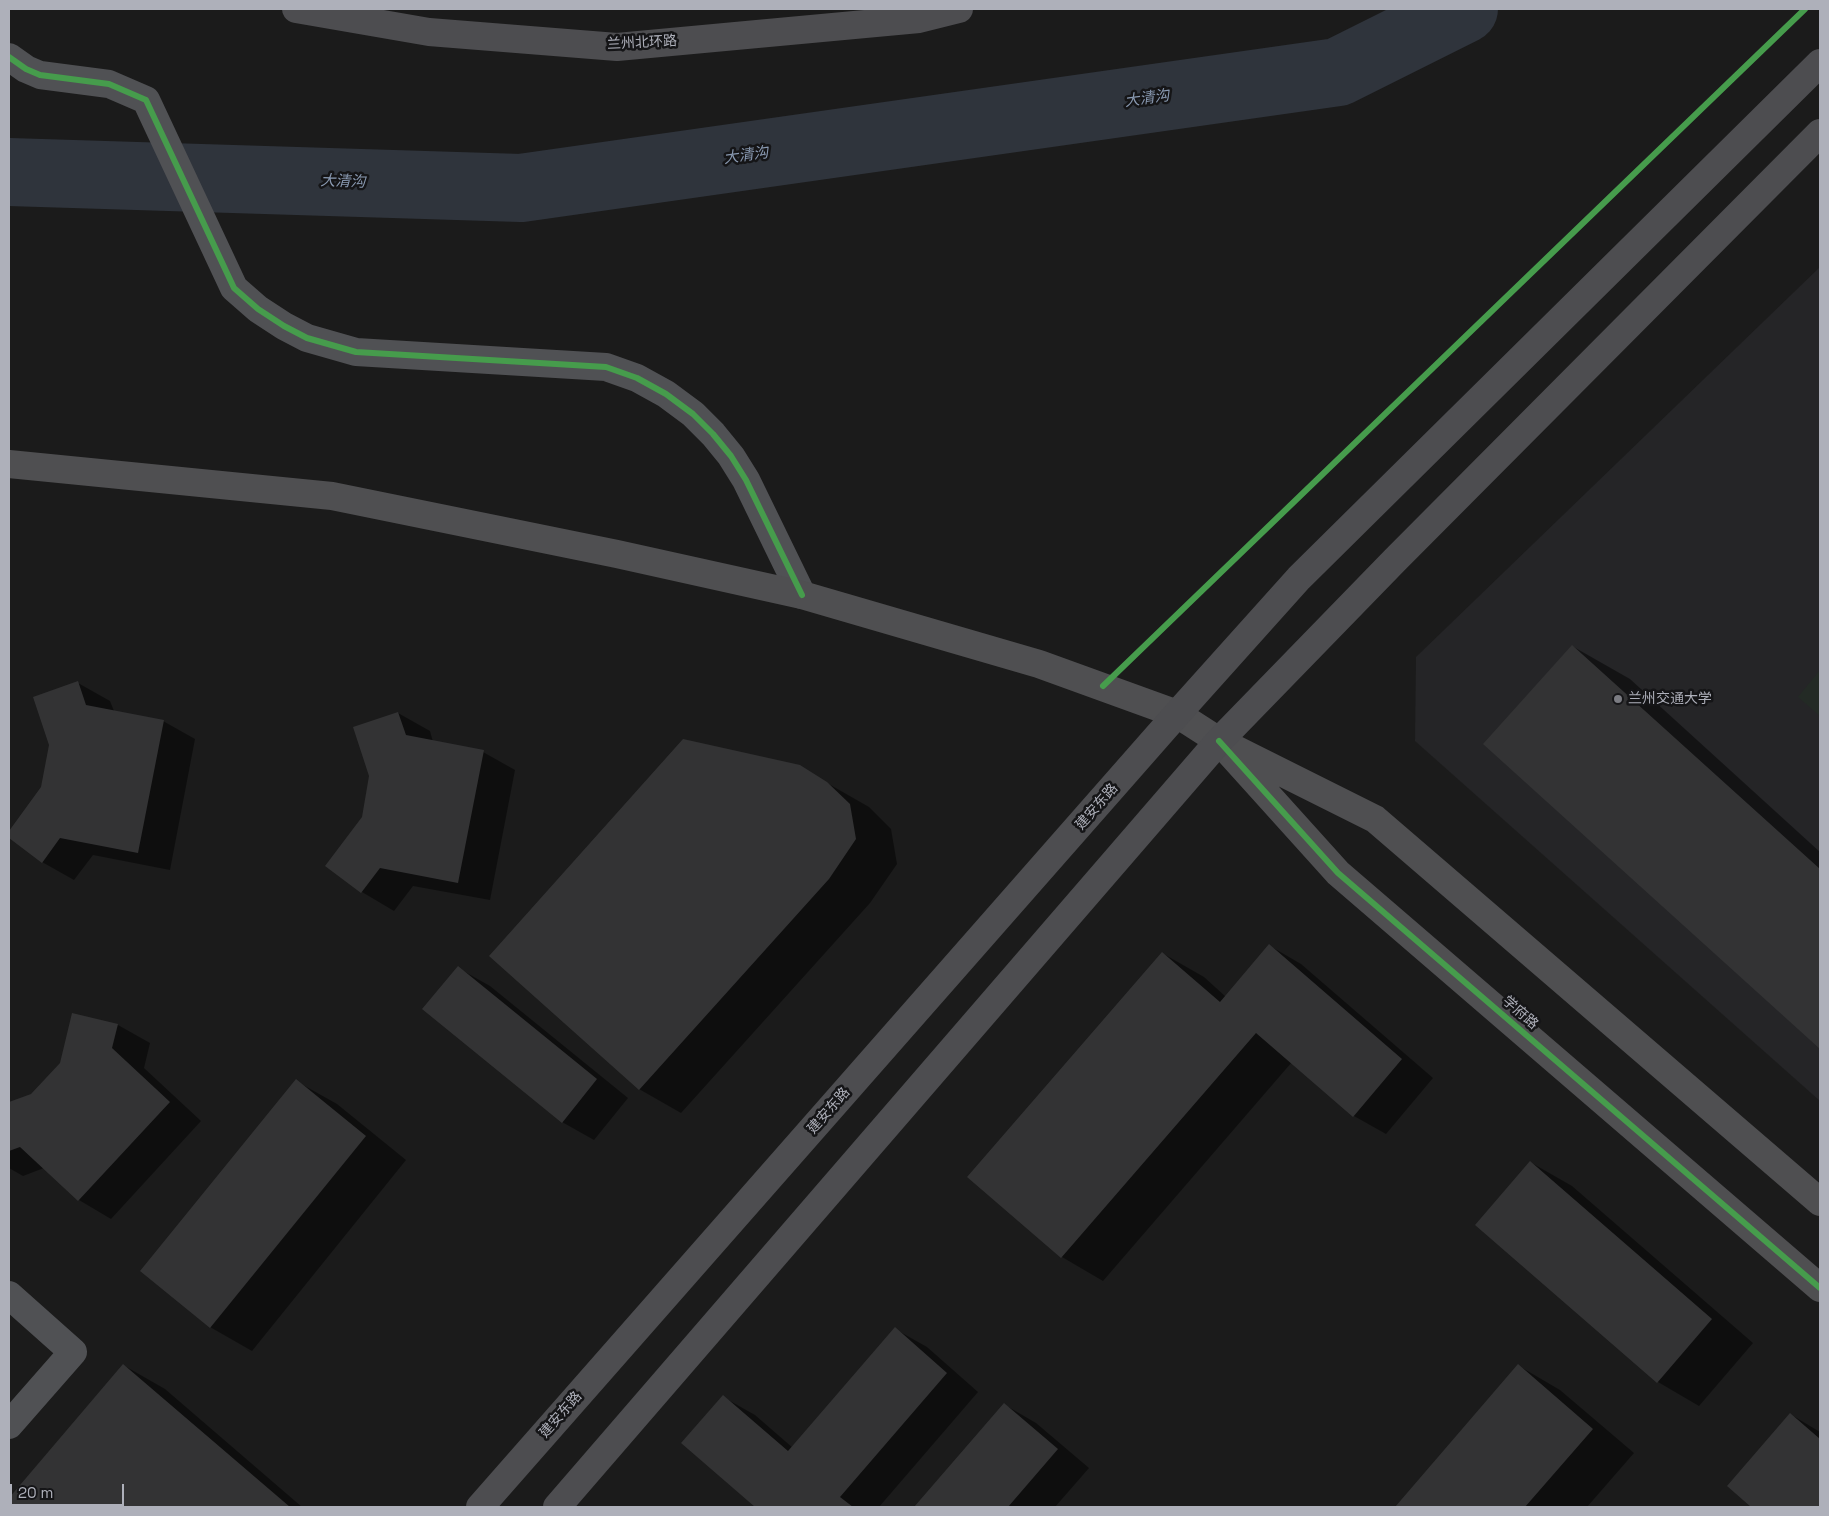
<!DOCTYPE html>
<html>
<head>
<meta charset="utf-8">
<style>
  body { margin:0 }
  #map { position:relative; width:1829px; height:1516px; overflow:hidden; background:#1b1b1b; font-family:"Space Grotesk",sans-serif }
  canvas { display:block }
  .frame { position:absolute; inset:0; border:10px solid #aeb0ba; pointer-events:none }
  .scale { position:absolute; left:10px; top:1484px; width:114px; height:22px; box-sizing:border-box; border:2px solid #aeb0ba; border-top:0; padding-left:6px; font-size:15px; line-height:18px; white-space:nowrap; color:#aeb0ba; -webkit-text-stroke:4px #151517; paint-order:stroke }
</style>
</head>
<body>
<div id="map">
<canvas width="1829" height="1516"></canvas>
<div class="frame"></div>
<div class="scale">20 m</div>
</div>
<script>
const ctx = document.querySelector('canvas').getContext('2d');
ctx.lineJoin = 'round';
function paint(path, color) { ctx.fillStyle = color; ctx.fill(path, 'evenodd'); }
const poly = rows => new Path2D(rows.map(r => 'M' + r).join(''));
function trace(path, color, width, dash) { ctx.strokeStyle = color; ctx.lineWidth = width; ctx.lineCap = dash ? 'butt' : 'round'; ctx.setLineDash(dash || []); ctx.stroke(path); }
function label(font, color, halo, rows, align = 'center') {
  ctx.font = font + ' "Space Grotesk","Noto Sans SC",sans-serif'; ctx.lineWidth = 5; ctx.setLineDash([]); ctx.textBaseline = 'middle'; ctx.strokeStyle = halo; ctx.fillStyle = color; for (const [text, x, y, turn = 0] of rows) {
    ctx.save(); ctx.translate(x, y); ctx.rotate((+turn || 0) * Math.PI / 180); ctx.textAlign = isNaN(turn) ? turn : align; if (halo) ctx.strokeText(text, 0, 0); ctx.fillText(text, 0, 0); ctx.restore();
  }
}
paint(poly([
  [1820,267,1820,1101,1415,741,1416,657]
]), '#252527');
paint(poly([
  [1820,670,1820,716,1798,697]
]), '#232a25');
paint(poly([
  [1572,646,1630,679,1820,852,1820,1048,1484,744],
  [78,683,110,701,114,711,163,721,195,739,170,870,93,855,74,880,42,862,9,837,9,833,42,788],
  [398,713,430,731,433,742,483,752,515,770,490,900,413,886,394,911,362,892,327,866,363,818],
  [799,767,869,807,891,829,897,864,870,903,681,1113,639,1089],
  [1270,946,1301,964,1433,1078,1386,1134,1354,1116,1292,1062,1103,1281,1062,1257,1162,953,1204,977,1226,997],
  [458,968,490,986,628,1098,594,1140,562,1122],
  [73,1015,118,1025,150,1043,144,1068,201,1121,111,1219,79,1200,44,1168,23,1176,9,1168,9,1104,32,1095,61,1064],
  [296,1081,337,1104,406,1160,252,1351,210,1327],
  [1530,1162,1572,1186,1753,1343,1699,1406,1658,1382,1477,1225],
  [895,1329,927,1347,978,1392,879,1507,757,1507,683,1443,723,1397,755,1415,793,1448],
  [123,1365,165,1389,302,1507,9,1507,9,1499],
  [1519,1366,1560,1390,1634,1453,1587,1507,1396,1507],
  [1005,1405,1036,1423,1089,1468,1055,1507,916,1507],
  [1790,1414,1820,1432,1820,1507,1753,1507,1729,1486]
]), '#0007');
trace(poly([
  [9,172,521,188,1338,72,1464,9]
]), '#2f343c', 68);
paint(poly([
  [1572,645,1820,869,1820,1049,1483,744],
  [78,681,86,705,164,720,138,853,60,838,42,863,9,838,9,831,41,787,49,745,33,697],
  [398,712,406,735,484,750,458,883,380,868,361,893,325,866,362,817,369,776,353,727],
  [683,739,800,765,827,782,850,804,856,839,829,879,639,1090,489,956],
  [1269,944,1402,1059,1353,1117,1256,1033,1061,1258,967,1177,1162,952,1220,1002],
  [458,966,597,1079,562,1123,422,1009],
  [72,1013,118,1024,112,1048,170,1102,78,1201,20,1147,9,1151,9,1102,31,1094,60,1063],
  [296,1079,366,1136,210,1328,140,1271],
  [1530,1161,1712,1319,1657,1383,1475,1225],
  [895,1327,947,1373,840,1497,853,1507,755,1507,681,1443,723,1395,788,1451],
  [123,1364,290,1507,9,1507,9,1498],
  [1518,1364,1593,1429,1525,1507,1395,1507],
  [1004,1403,1058,1449,1008,1507,914,1507],
  [1790,1413,1820,1439,1820,1507,1751,1507,1727,1486]
]), '#333334');
trace(poly([
  [9,57,26,69,40,75,109,84,146,100,234,288,258,309,284,326,307,338,356,352,606,367,637,378,666,394,693,414,713,434,731,456,746,480,802,595],
  [9,1295,73,1352,9,1425]
]), '#505154', 28);
trace(poly([
  [9,464,332,496,617,554,802,595,1039,664,1177,714,1219,741,1375,819,1820,1202],
  [1228,751,1338,873,1820,1288]
]), '#4f4f51', 28);
trace(poly([
  [480,1507,1177,714,1299,578,1820,63],
  [557,1507,1219,741,1395,560,1820,133]
]), '#4d4d50', 28);
trace(poly([
  [296,9,429,32,617,47,919,19,959,9]
]), '#4d4d50', 28);
trace(poly([
  [9,57,26,69,40,75,109,84,146,100,234,288,258,309,284,326,307,338,356,352,606,367,637,378,666,394,693,414,713,434,731,456,746,480,802,595],
  [1103,686,1805,9],
  [1219,741,1338,873,1820,1288]
]), '#469c4c', 6);
for (const [x, y, r, color] of [
  [1618,699,5,"#7b7c82"]
]) { const dot = new Path2D(); dot.arc(x, y, r, 0, 2 * Math.PI); ctx.fillStyle = color; ctx.fill(dot); trace(dot, '#151517', 2); }
label('14px', '#aeb0ba', '#151517', [
  ["兰州北环路",642,43,-3],
  ["建安东路",1097,807,-49],
  ["学府路",1520,1013,41],
  ["建安东路",829,1111,-49],
  ["建安东路",561,1415,-49]
]);
label('14px', '#aeb0ba', '#151517', [
  ["兰州交通大学",1628,699]
], 'left');
label('italic 15px', '#8999b1', '#151517', [
  ["大清沟",1147,99,-8],
  ["大清沟",746,156,-8],
  ["大清沟",343,182,2]
]);
</script>
</body>
</html>
